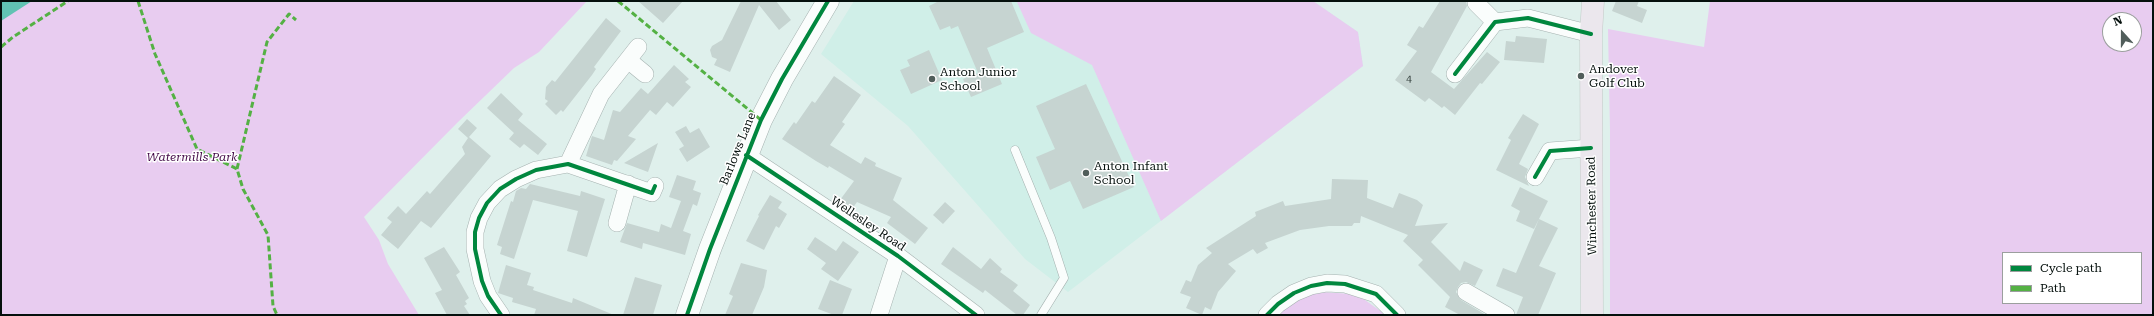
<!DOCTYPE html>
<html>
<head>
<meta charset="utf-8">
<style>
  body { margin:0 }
  #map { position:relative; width:2154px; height:316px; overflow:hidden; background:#dff0ec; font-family:"Roboto Serif",serif }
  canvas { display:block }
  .frame { position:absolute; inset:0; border:2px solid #05100d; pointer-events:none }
  .legend { position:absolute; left:2002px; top:252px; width:140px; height:52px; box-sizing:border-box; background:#fff; border:1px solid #9b9f9e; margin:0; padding:5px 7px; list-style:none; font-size:12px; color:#05100d }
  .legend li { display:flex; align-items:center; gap:8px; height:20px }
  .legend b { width:20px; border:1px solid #9b9f9e }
  .north { position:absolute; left:2102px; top:12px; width:40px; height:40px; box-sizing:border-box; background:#fff; border:1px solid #9b9f9e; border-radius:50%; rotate:339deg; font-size:11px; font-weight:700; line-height:16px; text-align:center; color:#05100d }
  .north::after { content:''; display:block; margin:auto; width:14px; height:18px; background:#515e5b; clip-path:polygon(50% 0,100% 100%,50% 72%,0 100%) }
</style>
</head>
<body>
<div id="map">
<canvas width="2154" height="316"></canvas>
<div class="frame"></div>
<ul class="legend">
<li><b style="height:5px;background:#00873e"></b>Cycle path</li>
<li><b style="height:5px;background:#54b144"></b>Path</li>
</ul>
<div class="north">N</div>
</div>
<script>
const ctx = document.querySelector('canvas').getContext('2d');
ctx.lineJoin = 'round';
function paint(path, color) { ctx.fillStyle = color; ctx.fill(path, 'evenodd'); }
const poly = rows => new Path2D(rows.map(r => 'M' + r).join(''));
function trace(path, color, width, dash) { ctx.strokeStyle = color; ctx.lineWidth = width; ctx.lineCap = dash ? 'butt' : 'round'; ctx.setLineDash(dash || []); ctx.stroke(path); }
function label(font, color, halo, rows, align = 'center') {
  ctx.font = font + ' "Roboto Serif",serif'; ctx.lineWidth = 3; ctx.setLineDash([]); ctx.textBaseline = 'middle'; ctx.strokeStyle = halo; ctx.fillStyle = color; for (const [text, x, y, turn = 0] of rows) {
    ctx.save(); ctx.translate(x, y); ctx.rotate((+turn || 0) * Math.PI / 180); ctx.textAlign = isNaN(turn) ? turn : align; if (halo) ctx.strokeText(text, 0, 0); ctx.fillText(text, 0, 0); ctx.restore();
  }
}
paint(poly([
  [854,1,1313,1,1358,32,1363,66,1068,292,1025,259,908,126,821,54]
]), '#d0efe8');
paint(poly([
  [1,1,587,1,539,52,514,68,458,122,364,217,379,240,388,264,419,315,1,315],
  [1021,1,1313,1,1358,32,1363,66,1161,221,1092,65,1031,33,1017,2],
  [1710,1,2153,1,2153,315,1610,315,1610,130,1608,29,1704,47],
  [2110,20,2134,20,2134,44,2110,44],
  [2003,253,2141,253,2141,303,2003,303],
  [1321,292,1352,294,1365,300,1386,315,1278,315,1301,297]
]), '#e8ccf0');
paint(poly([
  [1,1,32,1,1,21]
]), '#61c3b3');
paint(poly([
  [638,1,683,1,663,23],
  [741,1,776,1,791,20,779,30,759,5,730,72,714,65,717,59,712,57,710,50,712,46,722,40],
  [939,1,1011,1,1024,32,987,48,1002,84,971,97,963,79,978,73,958,26,951,29,950,26,940,30,929,6],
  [1440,1,1466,1,1467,6,1431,72,1454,89,1487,52,1500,62,1482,84,1480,83,1455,115,1444,106,1442,108,1429,98,1425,102,1395,80,1417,51,1407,45,1419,26,1423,28],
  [1616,1,1639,1,1637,6,1647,10,1642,23,1612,11],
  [606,18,621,31,594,67,596,69,592,75,563,112,561,110,556,115,545,104,548,101,545,99,546,87,552,80,555,82],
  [1516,36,1547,39,1544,63,1504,60,1506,41,1515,42],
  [929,50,942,80,911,94,900,70,910,66,907,60],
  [674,65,689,79,685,82,691,87,673,107,667,102,656,115,650,110,628,136,636,139,617,161,614,160,612,165,586,156,592,136,604,140,613,110,620,112,641,88,648,94],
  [834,76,861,95,842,122,845,124,830,145,861,164,865,157,876,163,875,166,902,178,893,200,928,228,915,244,887,223,891,217,857,202,852,209,840,200,854,181,829,166,828,168,816,161,782,139,794,122,796,124,812,101,815,103],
  [1086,84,1134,187,1083,209,1070,181,1050,190,1036,157,1055,149,1036,106],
  [501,93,523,114,518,120,547,144,538,155,524,144,520,148,509,139,514,133,487,108],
  [1523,114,1539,124,1519,164,1528,169,1525,177,1529,186,1496,170,1511,140,1508,138],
  [467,119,477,128,469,137,491,156,431,228,421,221,398,249,381,235,392,222,387,218,398,206,406,214,427,191,430,194,465,154,462,147,468,138,458,129],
  [686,126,690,133,699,128,710,147,687,162,679,149,684,146,675,132],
  [658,143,648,172,624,163],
  [677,175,696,181,693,190,701,193,697,206,693,204,683,231,691,234,685,255,643,243,642,249,620,242,627,223,659,232,661,224,671,228,681,201,669,197],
  [1332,179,1368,180,1367,198,1393,208,1399,193,1417,200,1423,205,1415,226,1448,223,1431,242,1460,271,1464,261,1483,270,1475,286,1466,282,1461,283,1458,287,1456,292,1461,300,1486,315,1460,315,1445,307,1450,297,1418,265,1423,260,1403,241,1408,235,1361,216,1360,223,1354,223,1352,226,1329,226,1300,230,1265,243,1268,248,1257,254,1253,249,1228,264,1236,271,1218,292,1211,310,1205,307,1202,315,1186,308,1191,297,1180,293,1186,280,1191,282,1198,265,1212,253,1206,248,1256,216,1255,212,1283,201,1285,206,1331,199],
  [530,184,580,196,581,191,605,199,587,257,567,251,578,211,533,200,514,259,500,254,502,247,497,245,511,201,513,202,516,191,521,188,526,189],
  [1520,187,1548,201,1534,229,1516,221,1520,211,1511,206],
  [770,195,782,202,778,208,787,214,779,228,776,226,764,250,746,241,759,216,758,215],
  [945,202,955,211,943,224,933,215],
  [1539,219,1558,228,1539,266,1556,273,1538,315,1516,315,1523,297,1496,286,1503,268,1516,273],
  [815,237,836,251,843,241,859,252,838,281,821,269,826,263,807,249],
  [444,247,460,272,456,275,469,298,465,301,467,304,464,306,470,315,447,315,435,293,442,290,424,258],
  [953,247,981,269,990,258,1002,269,1000,272,1018,285,1013,291,1030,305,1023,315,1017,315,985,290,983,293,941,264],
  [741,263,767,270,764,287,752,315,725,315,733,296,729,294],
  [506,265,531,273,527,285,534,287,533,290,572,303,573,298,614,315,534,315,536,309,512,302,513,298,498,293],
  [635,277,662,285,653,315,623,315],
  [830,280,852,289,842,315,834,315,818,309]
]), '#c6d4d1');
const lane = poly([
  [1015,150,1051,238,1064,278,1041,315]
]);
const street = poly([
  [1476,3,1495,22],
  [628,60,645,74],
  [1455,74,1495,22,1528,18,1591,34],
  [746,155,898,256,976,315],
  [568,164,601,94,638,47],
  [1535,177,1550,151,1591,148],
  [617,223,628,184],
  [1466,292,1506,315],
  [501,315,488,296,482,281,475,249,475,232,479,218,487,203,500,189,516,179,536,170,568,164,652,193,655,186],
  [879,315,898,256],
  [1267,315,1278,304,1294,293,1311,286,1327,283,1345,284,1376,294,1397,315]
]);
const secondary = poly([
  [687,315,710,249,761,120,782,79,828,1]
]);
const primary = poly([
  [1592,315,1591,34,1593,1]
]);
trace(lane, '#a5b2b0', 9);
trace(street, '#a5b2b0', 18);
trace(secondary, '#a5b2b0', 23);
trace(primary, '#c2cac7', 23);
trace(lane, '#fafdfc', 8);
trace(street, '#fafdfc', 17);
trace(secondary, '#fafdfc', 22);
trace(primary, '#ebe7ed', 22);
trace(poly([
  [138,1,155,54,197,149,237,169,243,189,268,235,273,306,277,315],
  [618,1,761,120],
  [1,47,13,37,68,1],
  [237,169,267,42,289,14,296,20]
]), '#54b144', 3, [6, 3]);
trace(poly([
  [1455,74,1495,22,1528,18,1591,34],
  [746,155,898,256,976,315],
  [1535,177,1550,151,1591,148],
  [501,315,488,296,482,281,475,249,475,232,479,218,487,203,500,189,516,179,536,170,568,164,652,193,655,186],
  [687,315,710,249,761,120,782,79,828,1],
  [1267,315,1278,304,1294,293,1311,286,1327,283,1345,284,1376,294,1397,315]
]), '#00873e', 4);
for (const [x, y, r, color] of [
  [1581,76,4,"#515e5b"],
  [932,79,4,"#515e5b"],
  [1086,173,4,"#515e5b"]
]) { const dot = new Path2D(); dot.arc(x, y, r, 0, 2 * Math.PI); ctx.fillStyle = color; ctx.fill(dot); trace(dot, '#fff', 1.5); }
label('10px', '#35413e', null, [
  ["4",1409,79]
]);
label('12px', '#05100d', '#fff', [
  ["Andover",1589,69],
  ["Golf Club",1589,83],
  ["Anton Junior",940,72],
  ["School",940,86],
  ["Anton Infant",1094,166],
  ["School",1094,180]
], 'left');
label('12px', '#05100d', '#fff', [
  ["Barlows Lane",738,149,-68],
  ["Winchester Road",1592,206,-91],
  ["Wellesley Road",868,224,34]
]);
label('italic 12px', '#450d4a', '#fff', [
  ["Watermills Park",192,157]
]);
</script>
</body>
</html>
